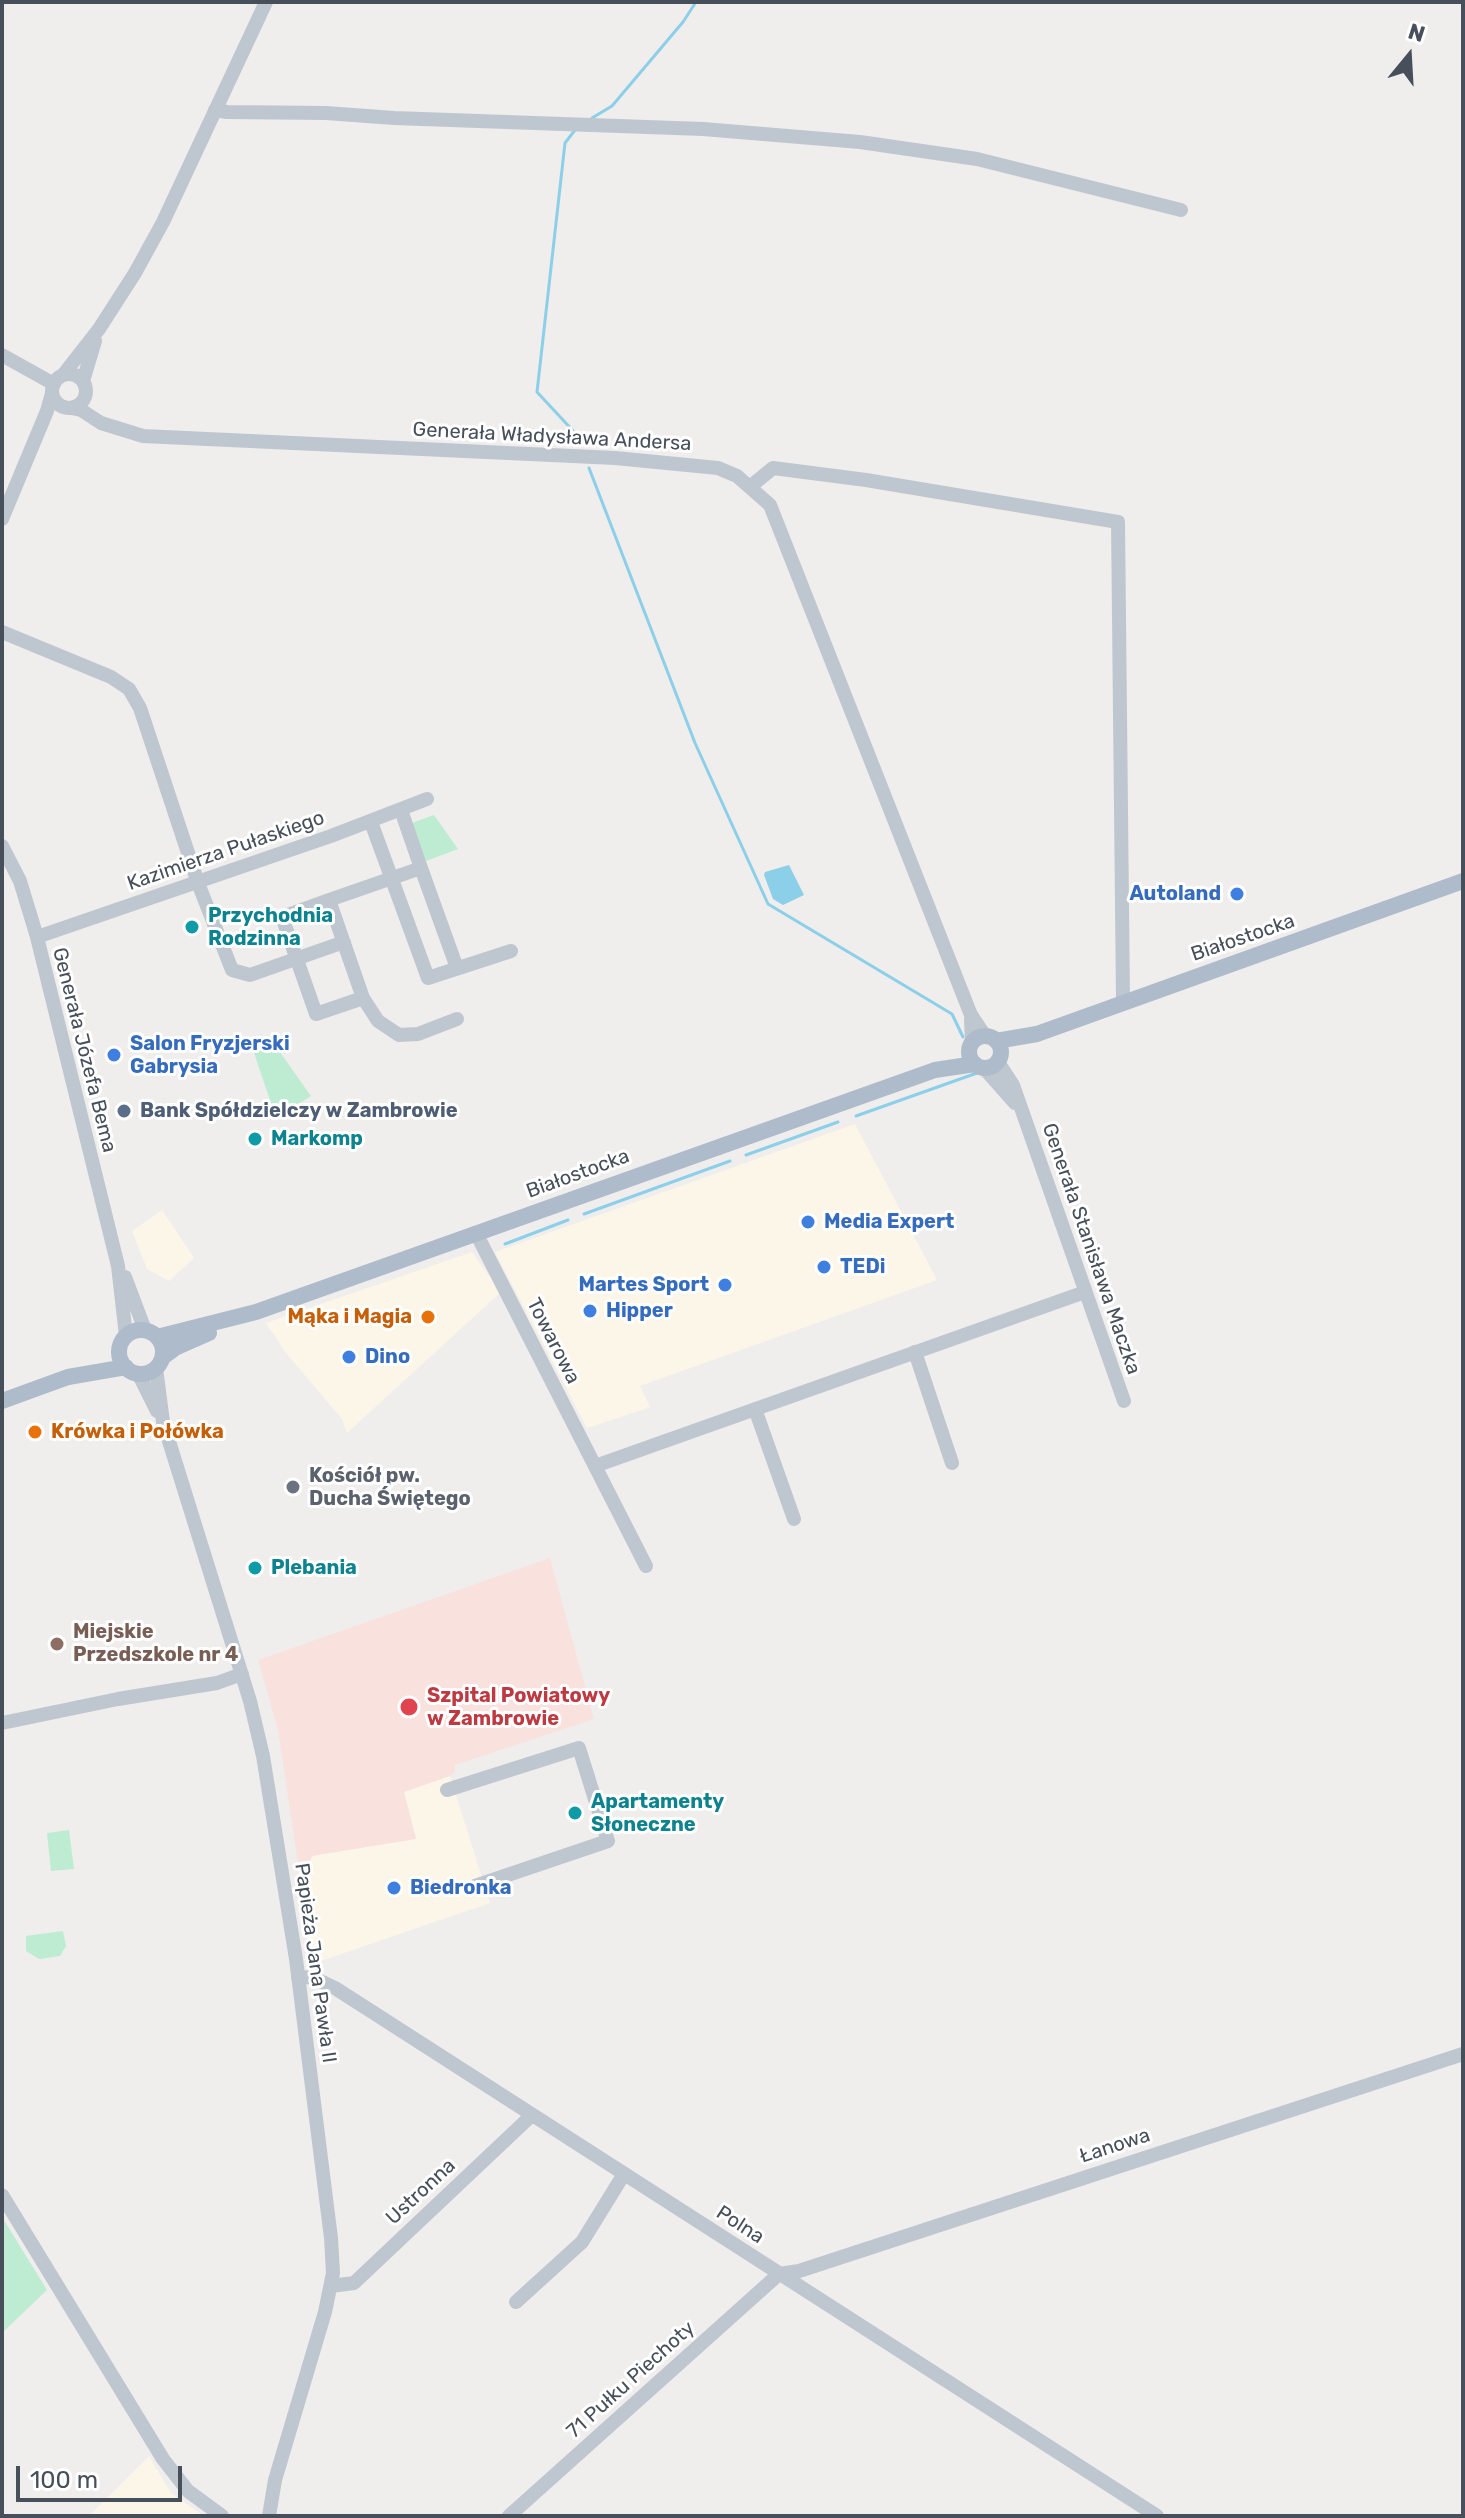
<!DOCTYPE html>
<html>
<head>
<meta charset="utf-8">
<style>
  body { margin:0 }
  #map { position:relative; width:1465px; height:2518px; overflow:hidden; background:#f0eded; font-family:Rubik,sans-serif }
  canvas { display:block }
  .frame { position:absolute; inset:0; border:4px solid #464f5a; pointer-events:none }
  .north { position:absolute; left:1369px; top:16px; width:80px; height:80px; -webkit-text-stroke:6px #fff; paint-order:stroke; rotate:18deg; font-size:22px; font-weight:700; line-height:32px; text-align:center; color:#464f5a }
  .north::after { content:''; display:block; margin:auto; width:28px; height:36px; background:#464f5a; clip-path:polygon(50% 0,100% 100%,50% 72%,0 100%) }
  .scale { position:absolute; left:16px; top:2466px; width:166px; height:36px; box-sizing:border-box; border:4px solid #464f5a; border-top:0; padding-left:10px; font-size:24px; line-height:28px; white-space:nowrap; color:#464f5a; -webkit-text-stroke:6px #fff; paint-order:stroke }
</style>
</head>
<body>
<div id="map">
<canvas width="1465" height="2518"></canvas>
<div class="frame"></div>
<div class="north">N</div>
<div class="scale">100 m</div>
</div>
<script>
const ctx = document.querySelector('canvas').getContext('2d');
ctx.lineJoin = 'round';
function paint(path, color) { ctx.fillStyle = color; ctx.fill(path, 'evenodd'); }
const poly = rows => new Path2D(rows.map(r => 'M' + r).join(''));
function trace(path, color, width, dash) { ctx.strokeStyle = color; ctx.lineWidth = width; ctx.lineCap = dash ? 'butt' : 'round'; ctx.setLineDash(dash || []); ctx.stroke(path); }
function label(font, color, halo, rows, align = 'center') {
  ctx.font = font + ' Rubik,sans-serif'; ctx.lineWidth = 6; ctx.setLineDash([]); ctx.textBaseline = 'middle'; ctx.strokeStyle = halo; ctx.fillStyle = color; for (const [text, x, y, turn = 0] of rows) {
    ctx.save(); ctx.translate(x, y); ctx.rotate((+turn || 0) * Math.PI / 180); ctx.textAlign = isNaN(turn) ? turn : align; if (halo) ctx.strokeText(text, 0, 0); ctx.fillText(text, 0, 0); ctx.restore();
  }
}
paint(poly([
  [855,1124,937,1280,640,1386,650,1407,587,1428,495,1252],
  [162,1210,194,1258,169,1281,147,1269,132,1231],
  [472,1252,501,1292,347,1433,342,1419,286,1353,266,1323],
  [450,1776,490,1903,312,1964,298,1864,310,1862,311,1856,416,1838,404,1792],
  [149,2456,171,2493,204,2516,89,2516]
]), '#fbf6e7');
paint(poly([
  [550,1558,594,1719,455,1765,455,1772,450,1776,404,1792,416,1839,312,1856,310,1862,298,1864,278,1730,258,1660]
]), '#f9e2de');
paint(poly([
  [434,815,458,849,426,861,412,823],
  [270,1038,311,1096,276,1118,251,1044],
  [69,1830,74,1869,51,1871,47,1833],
  [63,1931,66,1946,60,1956,39,1959,26,1951,26,1936],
  [2,2217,47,2290,2,2333]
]), '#bdecd2');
paint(poly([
  [789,865,804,895,783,905,773,899,764,875,765,872]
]), '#8ccfe8');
trace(poly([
  [592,118,612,106,683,22,696,2],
  [575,130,565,143,537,392,577,435,579,440],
  [589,468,695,743,768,904,952,1014,963,1037],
  [856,1116,977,1073],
  [746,1155,838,1122],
  [584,1214,730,1161],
  [505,1244,568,1220]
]), '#8ccfe8', 3);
trace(poly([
  [215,110,227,112,326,113,394,118,703,129,860,142,977,159,1181,210],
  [2,355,54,384],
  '52 391a17 17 0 1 1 34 0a17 17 0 1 1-34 0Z',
  [63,375,99,329,135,273,163,222,266,2],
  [83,381,95,341],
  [72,408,81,410,101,423,143,436,615,458,718,468,737,476,770,505,971,1015,985,1036],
  [751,486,773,468,866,480,1118,522,1123,1001],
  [2,519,47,411,52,393],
  [2,632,111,677,129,689,140,708,198,883,232,970,250,975,344,942],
  [401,810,421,868],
  [371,822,428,978,511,951],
  [2,846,20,881,37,937,118,1266,126,1336],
  [329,900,363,998,316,1014,282,917,329,900],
  [329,900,421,868,457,968],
  [37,937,331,836,427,799],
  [363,998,378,1021,399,1035,418,1034,457,1019],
  [971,1019,972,1043],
  [998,1062,1013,1085,1124,1401],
  [984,1068,1015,1103],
  [476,1233,646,1566],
  [125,1277,145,1330],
  [915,1352,952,1463],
  [156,1368,163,1422,250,1701,263,1756,296,1959,331,2238,333,2273,325,2312,275,2480,269,2516],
  [138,1373,157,1411],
  [755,1409,794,1519],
  [595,1466,1085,1292],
  [2,1723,118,1699,217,1683,242,1674],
  [447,1790,579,1748,608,1841,475,1886],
  [298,1978,312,1977,335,1988,1157,2516],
  [2,2195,163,2459,188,2491,222,2516],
  [779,2274,799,2271,1463,2054],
  [331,2286,354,2283,532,2115],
  [516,2302,582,2242,624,2174],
  [509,2516,779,2274]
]), '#bec7cf', 14);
trace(poly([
  '969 1052a16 16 0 1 1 32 0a16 16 0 1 1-32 0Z',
  [996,1041,1037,1034,1463,881],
  '119 1352a22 22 0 1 1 44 0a22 22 0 1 1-44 0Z',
  [157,1337,256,1312,935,1070,975,1064],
  [163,1357,175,1348,209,1333],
  [2,1401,68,1377,126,1367]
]), '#aebbcb', 16);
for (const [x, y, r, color] of [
  [1237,894,8,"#3f7fe0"],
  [192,927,8,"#0f9aa8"],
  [114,1055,8,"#3f7fe0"],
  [124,1111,8,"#5c6f8a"],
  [255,1139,8,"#0f9aa8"],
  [808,1222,8,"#3f7fe0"],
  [824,1267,8,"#3f7fe0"],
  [725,1285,8,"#3f7fe0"],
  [590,1311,8,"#3f7fe0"],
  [428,1317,8,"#e8710a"],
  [349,1357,8,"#3f7fe0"],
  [35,1432,8,"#e8710a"],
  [293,1487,8,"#6b7280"],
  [255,1568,8,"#0f9aa8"],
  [57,1644,8,"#8d6e63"],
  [409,1707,10,"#e0444e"],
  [575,1813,8,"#0f9aa8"],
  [394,1888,8,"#3f7fe0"]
]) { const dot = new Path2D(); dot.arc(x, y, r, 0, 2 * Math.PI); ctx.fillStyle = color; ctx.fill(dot); trace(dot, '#fff', 3); }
label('20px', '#464f5a', '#fff', [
  ["Generała Władysława Andersa",552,437,3],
  ["Kazimierza Pułaskiego",226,851,-19],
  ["Białostocka",1243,938,-19],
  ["Generała Józefa Bema",84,1050,76],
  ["Białostocka",578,1174,-20],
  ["Generała Stanisława Maczka",1091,1249,71],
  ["Towarowa",553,1341,63],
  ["Papieża Jana Pawła II",315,1963,82],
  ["Łanowa",1115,2146,-18],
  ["Ustronna",421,2192,-43],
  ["Polna",740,2225,33],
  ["71 Pułku Piechoty",631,2380,-42]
]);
label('bold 20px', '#366cbe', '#fff', [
  ["Autoland",1221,894,"right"],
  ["Salon Fryzjerski",130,1044],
  ["Gabrysia",130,1067],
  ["Media Expert",824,1222],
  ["TEDi",840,1267],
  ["Martes Sport",709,1285,"right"],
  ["Hipper",606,1311],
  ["Dino",365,1357],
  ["Biedronka",410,1888]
], 'left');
label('bold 20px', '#0d838f', '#fff', [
  ["Przychodnia",208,916],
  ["Rodzinna",208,939],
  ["Markomp",271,1139],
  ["Plebania",271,1568],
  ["Apartamenty",591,1802],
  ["Słoneczne",591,1825]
], 'left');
label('bold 20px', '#4e5e75', '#fff', [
  ["Bank Spółdzielczy w Zambrowie",140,1111]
], 'left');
label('bold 20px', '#c56008', '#fff', [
  ["Mąka i Magia",412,1317],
  ["Krówka i Połówka",51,1432,"left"]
], 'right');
label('bold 20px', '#5b616d', '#fff', [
  ["Kościół pw.",309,1476],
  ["Ducha Świętego",309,1499]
], 'left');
label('bold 20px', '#785e54', '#fff', [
  ["Miejskie",73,1632],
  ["Przedszkole nr 4",73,1655]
], 'left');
label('bold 20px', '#be3a42', '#fff', [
  ["Szpital Powiatowy",427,1696],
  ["w Zambrowie",427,1719]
], 'left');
</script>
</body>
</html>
